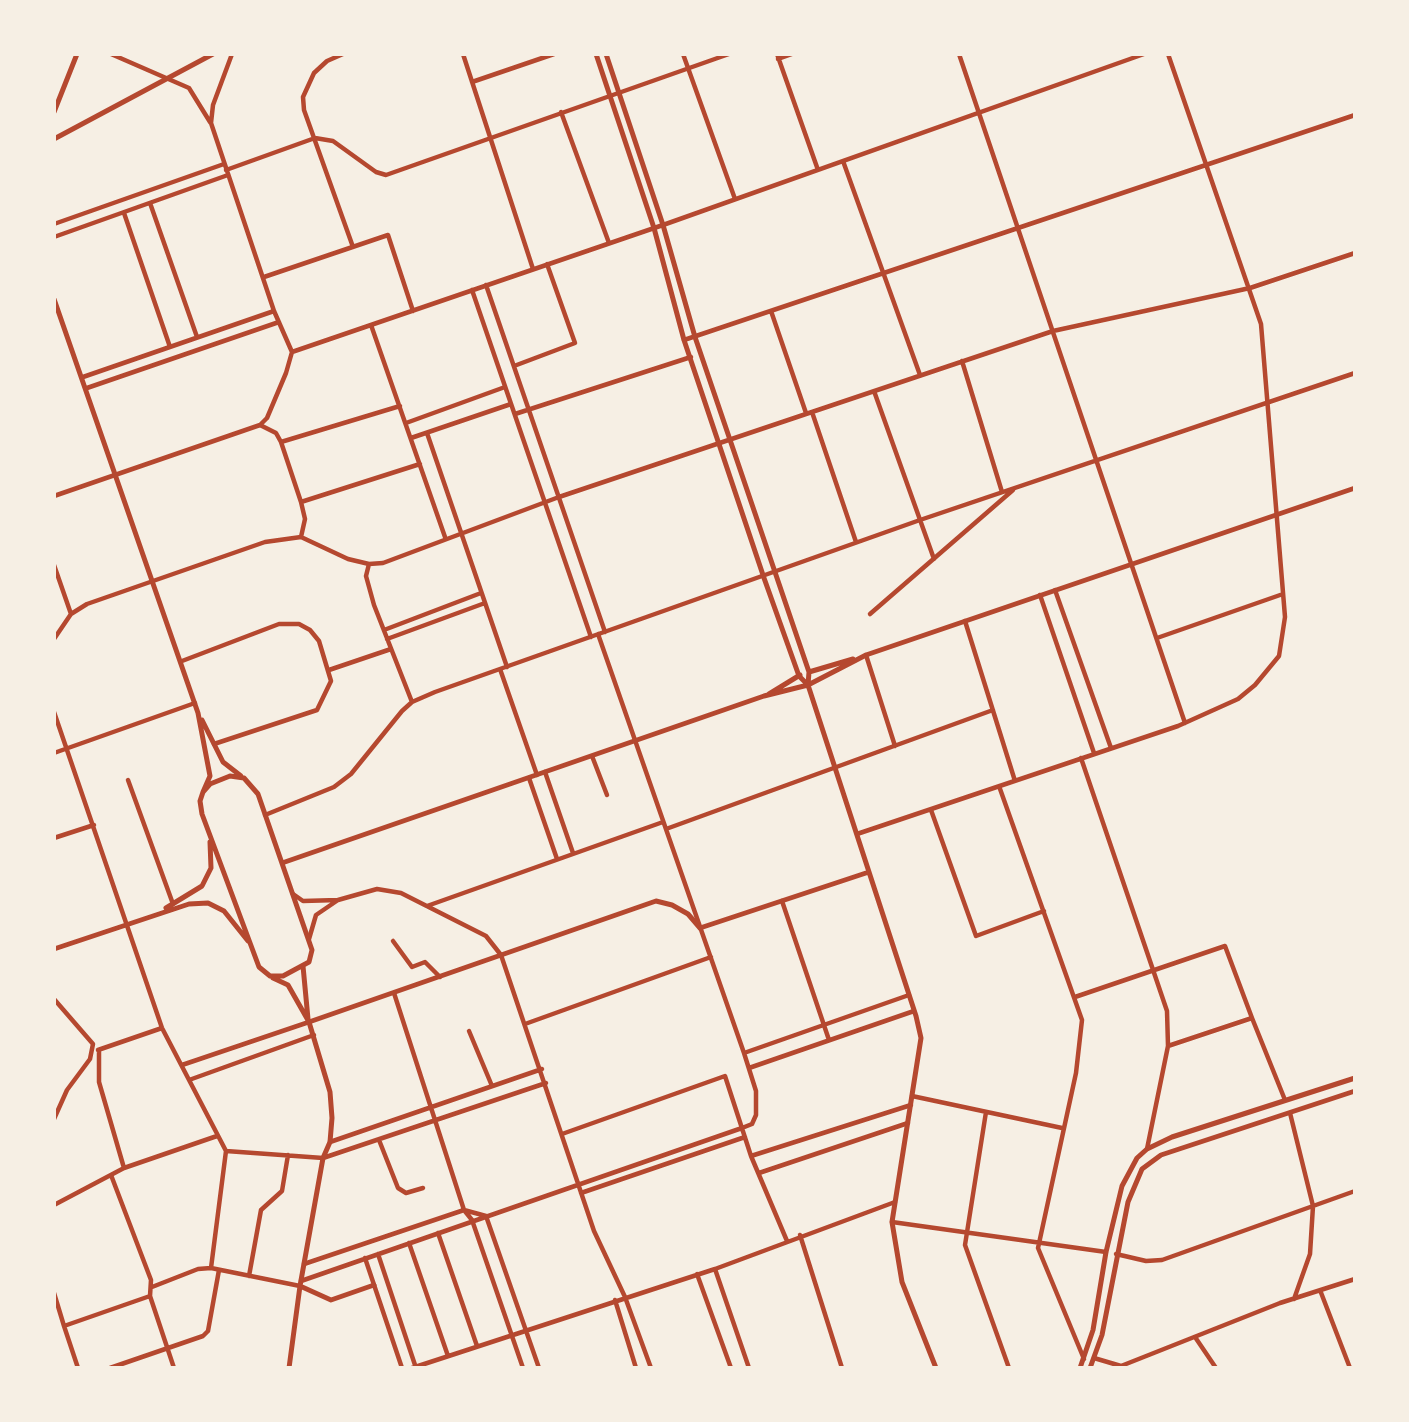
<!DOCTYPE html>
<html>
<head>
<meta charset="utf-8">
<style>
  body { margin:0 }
  #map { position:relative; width:1409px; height:1422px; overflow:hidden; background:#f6efe4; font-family:"Public Sans",sans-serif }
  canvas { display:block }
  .frame { position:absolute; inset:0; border:56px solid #f6efe4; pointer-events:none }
</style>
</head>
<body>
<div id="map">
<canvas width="1409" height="1422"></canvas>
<div class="frame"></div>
</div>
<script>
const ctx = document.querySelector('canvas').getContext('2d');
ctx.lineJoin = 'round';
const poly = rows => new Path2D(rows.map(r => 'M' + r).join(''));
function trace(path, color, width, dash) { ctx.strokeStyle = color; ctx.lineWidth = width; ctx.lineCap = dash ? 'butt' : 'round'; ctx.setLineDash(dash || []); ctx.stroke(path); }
trace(poly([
  [111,54,189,88,210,122],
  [343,54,327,61,314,73,303,97,304,110,353,247],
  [463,54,533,269],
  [683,54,735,199],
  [777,54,818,170],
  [959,54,1185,723],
  [778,59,792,54],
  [472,82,554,54],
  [561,112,609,243],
  [843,161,920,375],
  [226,170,315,138,333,141,376,172,386,175,729,54],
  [150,203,197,337],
  [124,213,170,347],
  [54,224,224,164],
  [54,237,228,175],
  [264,277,388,235,413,311],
  [486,285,605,632],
  [472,290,591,637],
  [771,311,806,413],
  [371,325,445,537],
  [684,340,1355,115],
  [292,352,663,225,1144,54],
  [962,361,1002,492],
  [514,366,575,343,547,264],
  [83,377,274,311],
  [87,388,279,322],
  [874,391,934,559],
  [812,412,856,542],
  [515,414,691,357],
  [406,423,505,387],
  [260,425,276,433,281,442,400,406],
  [427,433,507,667],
  [411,438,511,404],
  [281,442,301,502,305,519,301,537],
  [54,496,260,425,267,418,286,373,292,352,274,311,211,123,213,105,232,54],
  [301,502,420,464],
  [369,564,366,576,374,605,412,702],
  [54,565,71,614],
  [1055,590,1111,748],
  [1040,595,1094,753],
  [870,614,1013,490],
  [965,621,1015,781],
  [384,630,481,593],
  [1157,638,1283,594],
  [54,639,71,614,87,604,265,542,301,537,348,559,369,564,383,563,559,497,1053,331,1250,288,1355,253],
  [387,639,485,603],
  [866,655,895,746],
  [182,661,279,624,299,624,310,630,319,641,331,681,317,710,214,744],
  [500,669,537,775],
  [329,670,391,649],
  [54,712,162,1028,226,1151],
  [54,753,195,703],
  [592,756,607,795],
  [1081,758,1167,1011,1168,1046,1147,1149],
  [545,772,573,853],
  [529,778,557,859],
  [128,780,173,904],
  [999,786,1082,1020,1076,1073,1038,1248,1084,1359],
  [931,810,976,936,1044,911],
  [265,815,334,787,351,774,402,711,412,702,435,692,920,520,1355,373],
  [666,829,993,710],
  [857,834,1178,726,1238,699,1255,685,1279,656,1285,617,1261,324,1168,54],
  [54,838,94,825],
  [293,894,303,901,338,900,316,915,309,939],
  [338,900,377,889,401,893,486,936,501,955,594,1231,625,1297,651,1368],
  [782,901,829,1040],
  [427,906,663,822],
  [393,941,412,967,425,962,440,977],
  [394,993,464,1210,486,1216,539,1368],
  [1075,997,1225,946,1252,1018,1168,1046],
  [54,999,93,1044,90,1059,67,1090,54,1119],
  [1252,1018,1285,1100],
  [525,1024,711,957],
  [469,1031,492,1086],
  [98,1050,162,1028],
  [99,1051,99,1082,124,1168],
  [744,1053,909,995],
  [182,1065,309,1022],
  [749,1068,914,1011],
  [189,1080,314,1035],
  [912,1096,1062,1128],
  [986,1112,965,1245,1009,1368],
  [1290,1113,1313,1206,1310,1254,1294,1299],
  [562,1134,725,1076,751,1156,787,1241],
  [379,1140,398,1188,406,1193,423,1188],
  [330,1142,542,1069],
  [751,1156,911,1105],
  [759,1173,908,1123],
  [111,1175,151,1280,150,1296,174,1368],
  [581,1193,745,1137],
  [54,1205,124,1168,217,1136],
  [892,1222,1106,1252],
  [438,1233,477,1346],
  [800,1235,842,1368],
  [409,1243,448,1356],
  [378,1254,416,1368],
  [1116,1254,1146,1261,1162,1260,1355,1191],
  [365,1258,402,1368],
  [304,1264,464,1210,472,1220,523,1368],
  [715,1269,749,1368],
  [697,1274,731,1368],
  [249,1276,261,1210,282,1191,288,1155],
  [301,1281,742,1128,752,1124,756,1115,756,1091,744,1053,598,634],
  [300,1286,211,1268,226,1151,323,1158,546,1083],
  [152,1287,198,1269,211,1268],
  [1320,1290,1350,1368],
  [54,1293,64,1326],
  [615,1300,636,1368],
  [1195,1337,1216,1368],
  [1094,1358,1121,1366,1280,1303,1355,1279],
  [78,1368,64,1326,150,1296],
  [110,1368,203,1336,208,1331,219,1270],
  [412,1368,715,1269,895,1202]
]), '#b5482f', 4.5);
trace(poly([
  [596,54,654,228,684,340,764,578,799,676,808,685,916,1016,921,1038,892,1222,902,1282,936,1368],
  [606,54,663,225,695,337,809,672,808,685],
  [54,112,77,54],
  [54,139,213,54],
  [54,299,198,713,210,776,203,792],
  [809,672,853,659],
  [769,694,800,675],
  [202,720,223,762,241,776],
  [230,776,244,778,258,794,312,950,309,962,283,976,270,976,259,967,202,814,200,801,203,792,210,784,230,776],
  [282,863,764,696,808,685,866,655,1355,488],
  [166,908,202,886,211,868,210,842],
  [54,949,189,904,208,903,224,911,248,941],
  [303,966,308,1019],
  [273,978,288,985,309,1022,330,1092,332,1118,330,1142,323,1158,300,1286,289,1368],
  [309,1022,656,901,672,905,688,914,700,928,869,872],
  [300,1286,331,1300,374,1285],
  [1080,1368,1093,1330,1106,1252,1122,1186,1137,1158,1147,1149,1172,1137,1355,1078],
  [1090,1368,1102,1335,1128,1202,1142,1169,1161,1155,1355,1091]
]), '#b5482f', 5);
</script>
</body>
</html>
